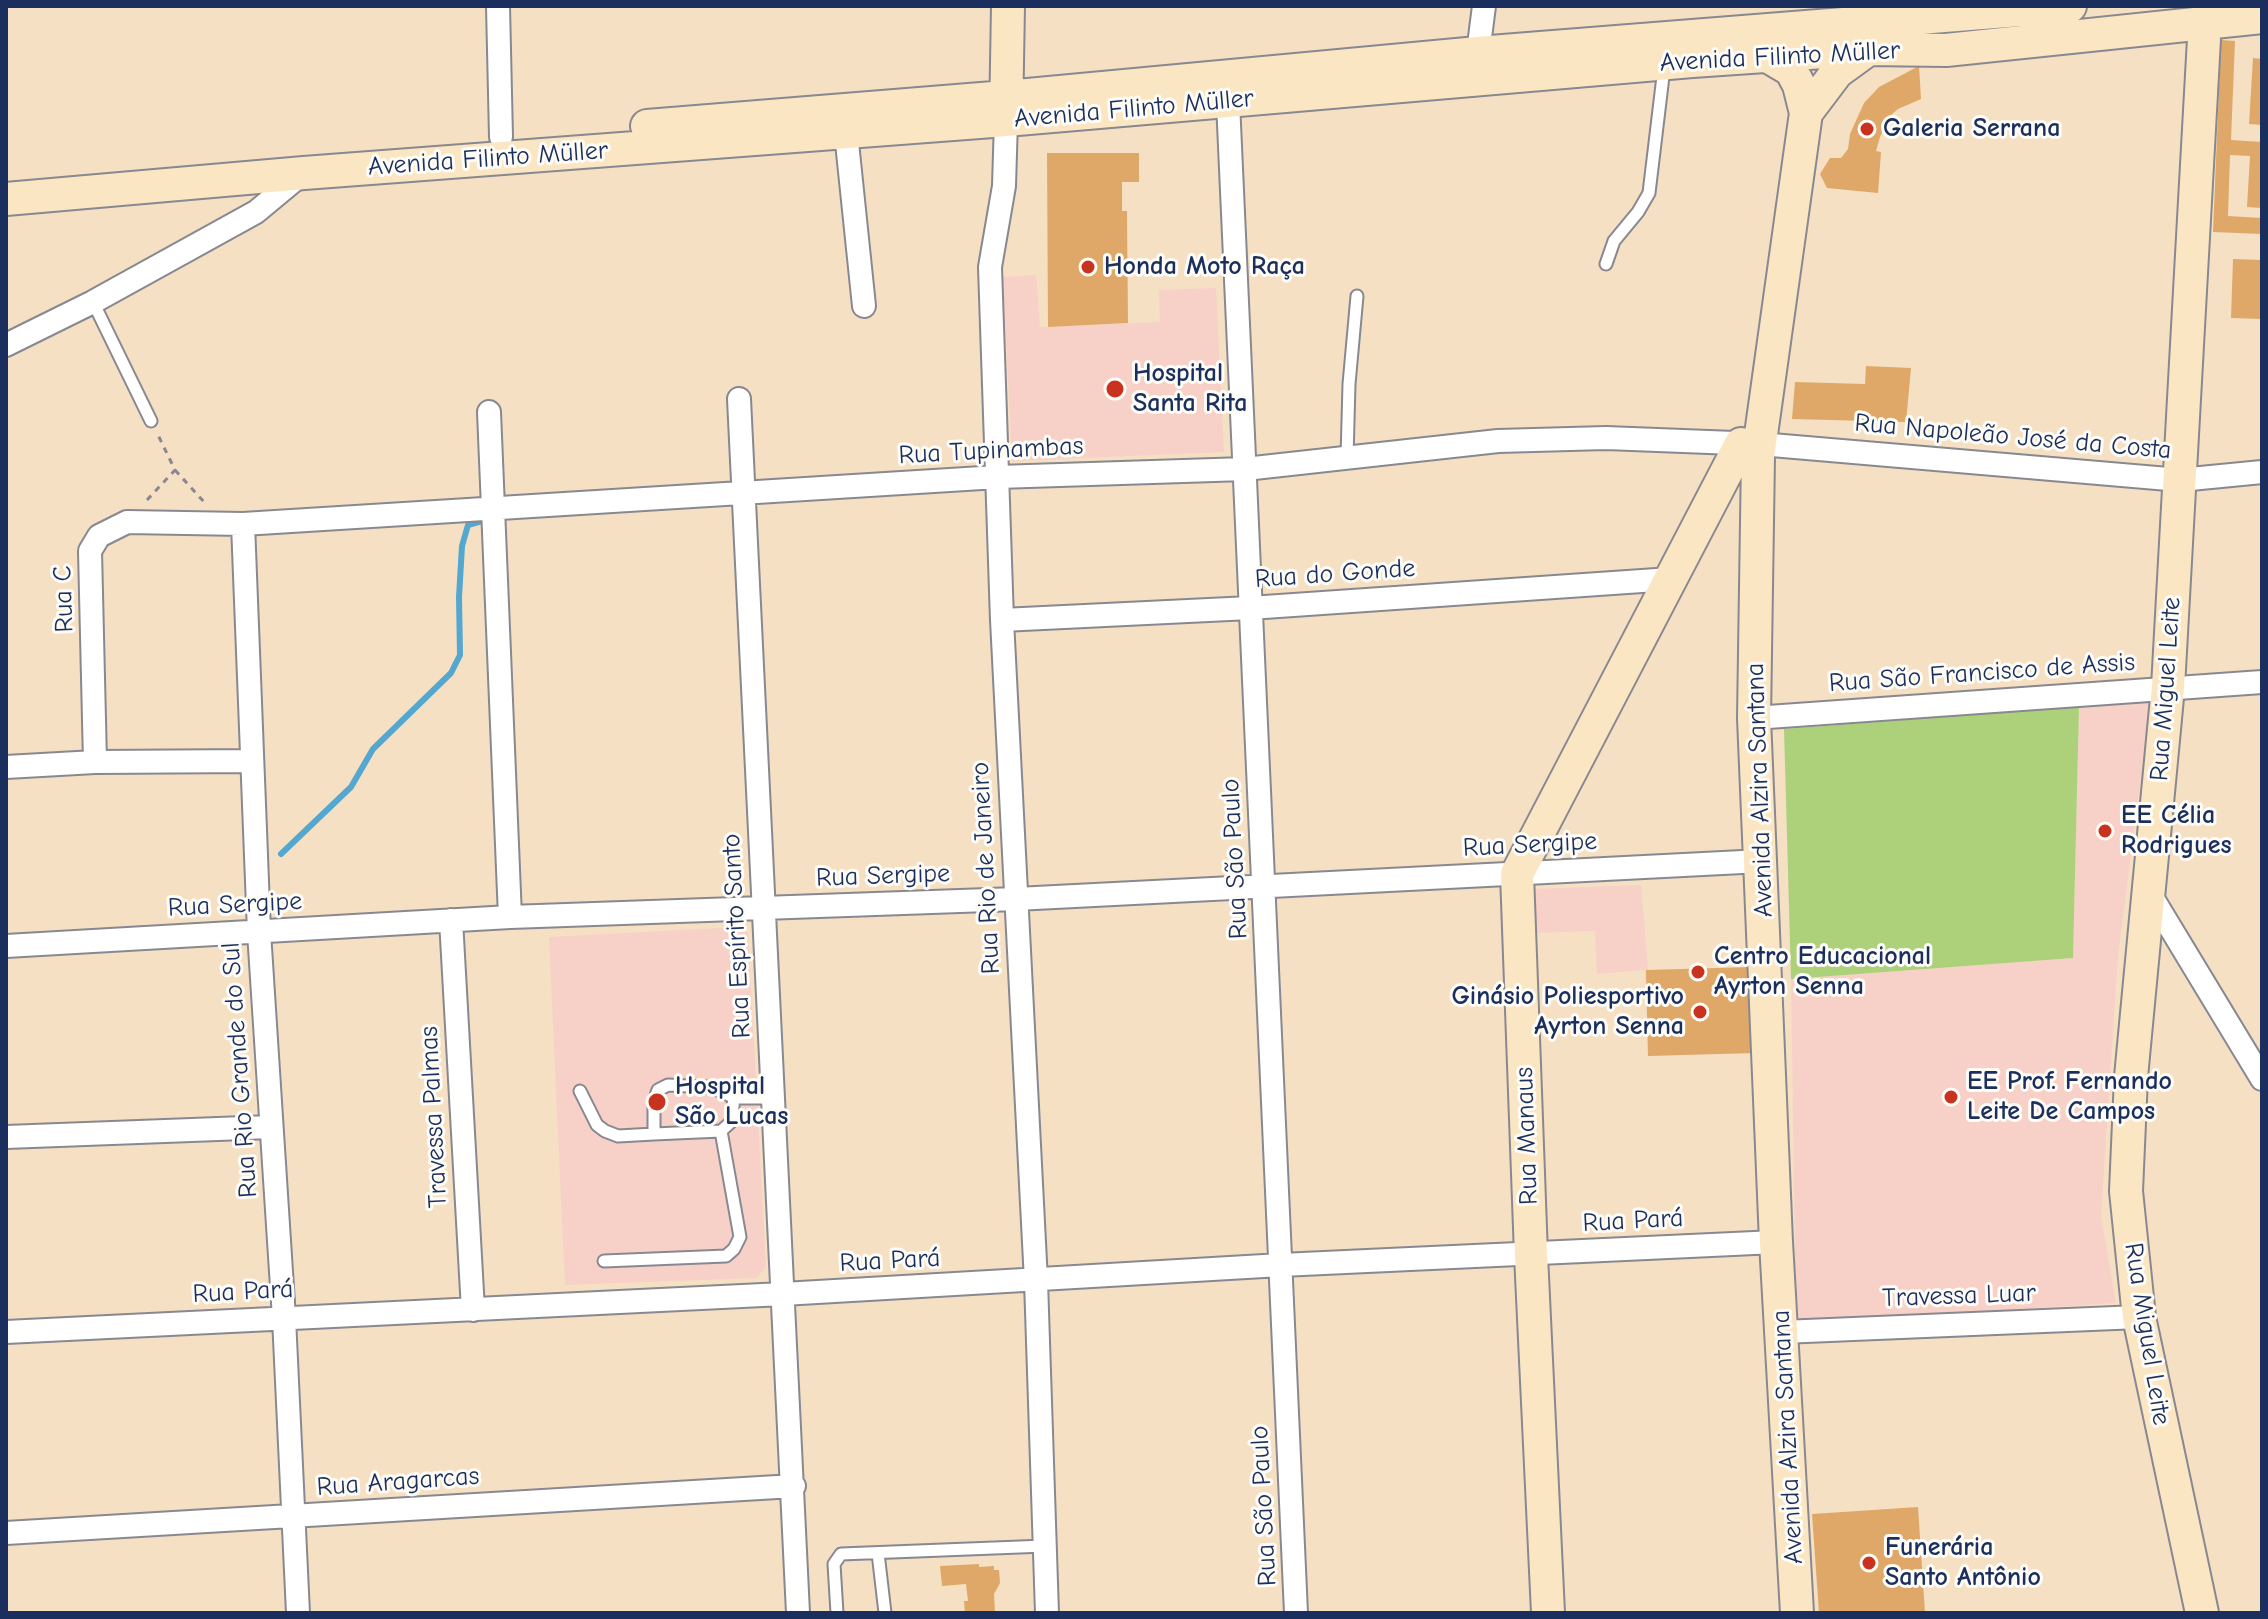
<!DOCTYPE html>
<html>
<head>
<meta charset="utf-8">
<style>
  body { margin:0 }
  #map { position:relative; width:2268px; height:1619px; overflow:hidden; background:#f5e0c4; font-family:"Comic Neue",sans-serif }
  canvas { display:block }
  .frame { position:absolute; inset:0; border:8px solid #1b2f5e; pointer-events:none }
</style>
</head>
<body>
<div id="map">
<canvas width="2268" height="1619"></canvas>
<div class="frame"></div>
</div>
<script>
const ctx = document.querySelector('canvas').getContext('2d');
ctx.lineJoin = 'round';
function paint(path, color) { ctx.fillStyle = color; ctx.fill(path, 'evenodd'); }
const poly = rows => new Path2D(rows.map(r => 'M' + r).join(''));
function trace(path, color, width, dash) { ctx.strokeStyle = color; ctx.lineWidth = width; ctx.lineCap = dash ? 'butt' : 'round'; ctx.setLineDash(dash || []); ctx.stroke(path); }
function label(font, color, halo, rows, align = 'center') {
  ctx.font = font + ' "Comic Neue",sans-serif'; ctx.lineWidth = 6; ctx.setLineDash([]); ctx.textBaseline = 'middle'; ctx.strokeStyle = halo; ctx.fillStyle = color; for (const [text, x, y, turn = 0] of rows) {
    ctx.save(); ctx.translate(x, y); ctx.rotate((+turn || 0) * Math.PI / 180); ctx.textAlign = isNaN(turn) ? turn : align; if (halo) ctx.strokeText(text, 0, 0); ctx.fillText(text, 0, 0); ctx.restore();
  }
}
paint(poly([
  [1036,275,1040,327,1160,322,1159,290,1216,288,1224,452,1012,461,1003,277],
  [2151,700,2118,955,2101,1216,2116,1303,1796,1323,1791,979,2073,958,2079,707],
  [1641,885,1648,970,1754,1053,1648,1056,1645,970,1597,974,1595,931,1534,933,1533,889],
  [738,927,748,933,766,1266,757,1278,565,1285,549,937]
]), '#f7d1c7');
paint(poly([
  [2079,707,2073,958,1791,979,1784,729]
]), '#add17a');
trace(poly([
  [281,854,351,787,373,749,451,673,460,655,459,597,462,546,468,525,482,521]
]), '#54a7cf', 6);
paint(poly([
  [2221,40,2235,41,2231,140,2262,142,2262,208,2247,207,2250,156,2230,155,2228,216,2262,218,2262,234,2213,232],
  [2253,58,2262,59,2262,125,2249,124],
  [1919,66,1921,99,1898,109,1891,115,1880,137,1876,151,1881,152,1878,193,1827,188,1820,174,1830,158,1841,158,1848,149,1850,134,1864,103,1879,87],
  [1047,153,1139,153,1139,182,1122,182,1122,211,1127,211,1128,323,1048,327],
  [2233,259,2262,260,2262,319,2231,318],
  [1866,366,1911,368,1906,422,1792,419,1795,382,1865,384],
  [1751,967,1754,1053,1648,1056,1646,970],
  [1918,1507,1925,1613,1819,1613,1812,1514],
  [979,1564,979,1567,994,1566,994,1570,999,1570,1000,1583,994,1594,995,1613,965,1613,964,1601,968,1601,966,1584,942,1586,940,1566]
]), '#dfa868');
const lane = poly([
  [1606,264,1614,241,1638,212,1649,193,1664,68],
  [93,302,151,421],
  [1347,458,1349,384,1357,296],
  [580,1091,597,1125,605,1131,618,1136,654,1134],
  [734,1098,731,1122,721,1131,654,1134,654,1101,658,1090,668,1085,708,1087,721,1091,734,1098,773,1098],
  [604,1261,726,1256,734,1249,740,1237,721,1131],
  [878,1553,885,1613],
  [837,1613,834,1564,841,1554,1045,1546]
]);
const street = poly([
  [498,6,501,137],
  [1478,53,1484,6],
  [1228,102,1296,1613],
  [1006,120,1004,186,990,267,1002,620,1036,1281,1047,1613],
  [846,133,864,306],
  [6,345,93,302,256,212,303,173],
  [739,399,798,1613],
  [489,412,510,917],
  [243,524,259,932,284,1318,298,1613],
  [1002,620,1250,608,1671,579],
  [1754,718,2262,682],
  [95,762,90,551,99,536,127,522,243,524,998,477,1245,469,1498,441,1606,438,1760,444,2180,480,2262,472],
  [6,767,95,762,252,761],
  [2150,894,2262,1079],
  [451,920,473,1310],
  [6,946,510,917,1016,899,1762,861],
  [6,1137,271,1127],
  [6,1332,783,1294,1281,1265,1776,1242],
  [1782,1332,2139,1317],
  [6,1533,794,1486]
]);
const secondary = poly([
  [1769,57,1791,70,1799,85,1806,113,1758,456,1754,718,1776,1242,1797,1613],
  [1806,113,1837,72,1870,48],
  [1006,119,1008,6],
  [647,126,1006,97,1478,53,2070,6],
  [6,199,304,173,1006,120,1692,61,1867,49,1946,50,2262,17],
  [1548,1613,1531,1255,1517,874,1741,444],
  [2202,1613,2139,1317,2126,1191,2131,1077,2168,687,2205,21]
]);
trace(lane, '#888891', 15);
trace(street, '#888891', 26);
trace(secondary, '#888891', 36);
trace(poly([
  [175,470,205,503],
  [147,500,175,470,158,435]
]), '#888891', 3, [6, 6]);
trace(lane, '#fff', 11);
trace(street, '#fff', 22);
trace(secondary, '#fbe6c3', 32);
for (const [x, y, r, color] of [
  [1867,129,8,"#c8321e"],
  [1088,267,8,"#c8321e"],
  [1115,389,10,"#c8321e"],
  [2105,831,8,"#c8321e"],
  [1698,972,8,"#c8321e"],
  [1700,1012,8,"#c8321e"],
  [1951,1097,8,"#c8321e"],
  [657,1102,10,"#c8321e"],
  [1869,1563,8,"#c8321e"]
]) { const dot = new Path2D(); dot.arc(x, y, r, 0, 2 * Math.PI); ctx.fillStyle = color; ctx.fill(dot); trace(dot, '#fdfcf7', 3); }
label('26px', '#1b2f5e', '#fdfcf7', [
  ["Avenida Filinto Müller",1780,57,-3],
  ["Avenida Filinto Müller",1134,109,-5],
  ["Avenida Filinto Müller",488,159,-4],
  ["Rua Napoleão José da Costa",2013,437,5],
  ["Rua Tupinambas",991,451,-3],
  ["Rua do Gonde",1335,574,-4],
  ["Rua C",64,599,-92],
  ["Rua São Francisco de Assis",1982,673,-4],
  ["Rua Miguel Leite",2166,689,-86],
  ["Avenida Alzira Santana",1760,790,-92],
  ["Rua Sergipe",1530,845,-3],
  ["Rua São Paulo",1235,859,-93],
  ["Rua Rio de Janeiro",986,868,-93],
  ["Rua Sergipe",883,876,-2],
  ["Rua Sergipe",235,905,-3],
  ["Rua Espírito Santo",737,936,-93],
  ["Rua Rio Grande do Sul",240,1070,-94],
  ["Travessa Palmas",434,1117,-93],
  ["Rua Manaus",1527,1136,-92],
  ["Rua Pará",1633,1221,-3],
  ["Rua Pará",890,1261,-3],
  ["Rua Pará",243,1292,-3],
  ["Travessa Luar",1959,1296,-2],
  ["Rua Miguel Leite",2147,1334,81],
  ["Avenida Alzira Santana",1788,1437,-93],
  ["Rua Aragarcas",398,1482,-4],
  ["Rua São Paulo",1264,1506,-93]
]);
label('bold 26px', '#1b2f5e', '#fdfcf7', [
  ["Galeria Serrana",1883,129],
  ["Honda Moto Raça",1104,267],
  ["Hospital",1133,374],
  ["Santa Rita",1133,404],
  ["EE Célia",2121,816],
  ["Rodrigues",2121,846],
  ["Centro Educacional",1714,957],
  ["Ayrton Senna",1714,987],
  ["Ginásio Poliesportivo",1684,997,"right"],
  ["Ayrton Senna",1684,1027,"right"],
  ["EE Prof. Fernando",1967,1082],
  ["Leite De Campos",1967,1112],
  ["Hospital",675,1087],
  ["São Lucas",675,1117],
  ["Funerária",1885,1548],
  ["Santo Antônio",1885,1578]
], 'left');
</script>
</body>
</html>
